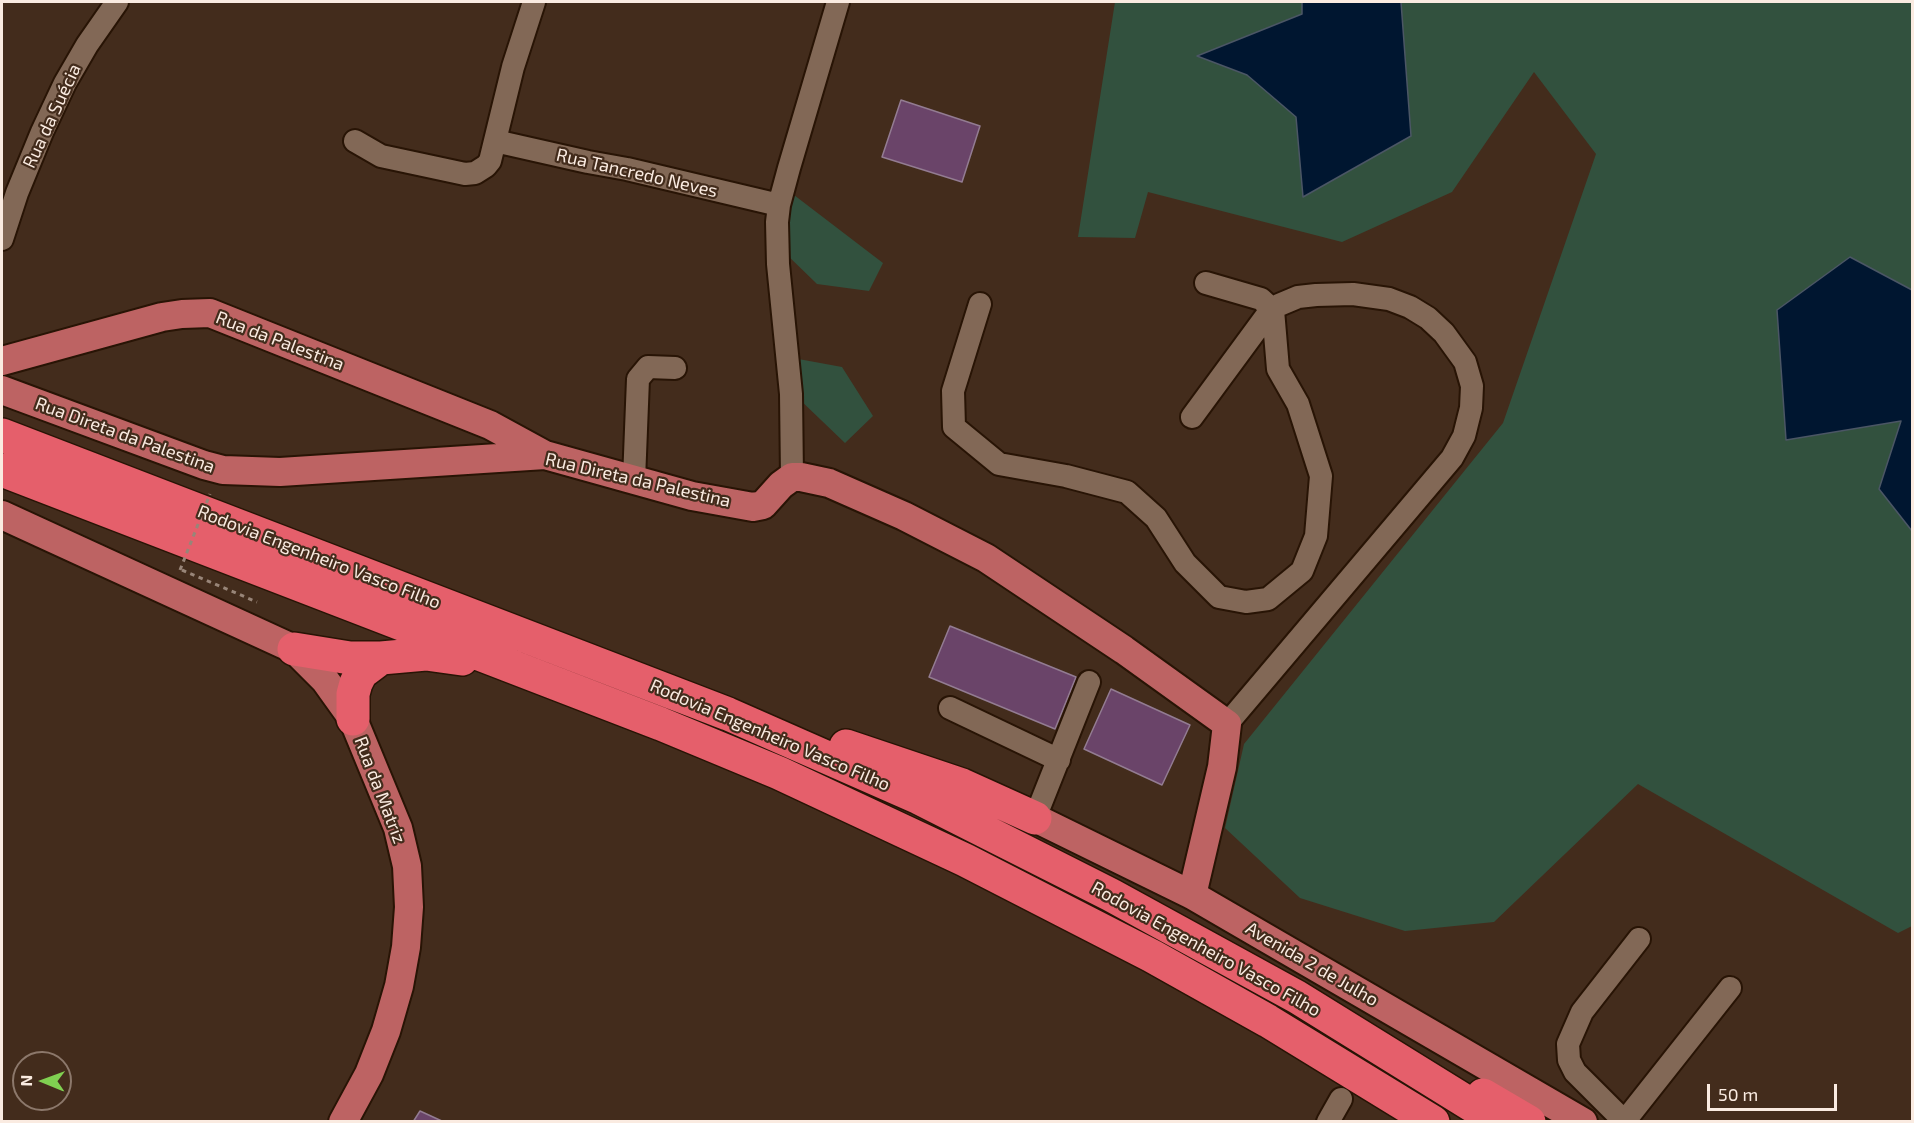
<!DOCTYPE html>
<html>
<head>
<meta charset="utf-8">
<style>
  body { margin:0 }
  #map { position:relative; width:1914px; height:1123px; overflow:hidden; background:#432c1c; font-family:"Exo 2",sans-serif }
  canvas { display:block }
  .frame { position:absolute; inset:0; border:3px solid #faebe1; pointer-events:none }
  .north { position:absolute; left:12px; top:1051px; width:60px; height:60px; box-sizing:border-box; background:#432c1c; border:2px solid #8c786b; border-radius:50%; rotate:271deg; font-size:16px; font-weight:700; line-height:24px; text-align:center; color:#faebe1 }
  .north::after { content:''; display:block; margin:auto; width:21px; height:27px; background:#80d051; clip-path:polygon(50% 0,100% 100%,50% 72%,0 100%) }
  .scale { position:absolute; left:1707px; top:1084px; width:130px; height:27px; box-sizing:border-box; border:3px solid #faebe1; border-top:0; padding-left:8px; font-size:18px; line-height:21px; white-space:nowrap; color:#faebe1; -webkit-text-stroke:4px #432c1c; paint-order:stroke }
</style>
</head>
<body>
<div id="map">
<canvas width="1914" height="1123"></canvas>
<div class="frame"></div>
<div class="north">N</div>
<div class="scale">50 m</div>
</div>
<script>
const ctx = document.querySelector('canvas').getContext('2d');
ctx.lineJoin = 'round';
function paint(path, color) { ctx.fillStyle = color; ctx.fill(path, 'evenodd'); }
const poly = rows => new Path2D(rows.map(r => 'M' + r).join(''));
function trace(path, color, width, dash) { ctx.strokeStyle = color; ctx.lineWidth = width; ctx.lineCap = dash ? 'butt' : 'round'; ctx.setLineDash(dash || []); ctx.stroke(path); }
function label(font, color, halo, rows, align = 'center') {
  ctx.font = font + ' "Exo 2",sans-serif'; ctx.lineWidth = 4.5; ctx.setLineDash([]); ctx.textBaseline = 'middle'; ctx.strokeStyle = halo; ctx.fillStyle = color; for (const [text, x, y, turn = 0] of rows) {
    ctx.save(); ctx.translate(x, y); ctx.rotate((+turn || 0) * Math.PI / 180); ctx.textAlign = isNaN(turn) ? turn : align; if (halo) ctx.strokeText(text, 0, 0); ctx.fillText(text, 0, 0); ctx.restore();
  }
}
paint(poly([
  [1115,2,1912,2,1912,926,1898,933,1638,784,1494,922,1405,931,1300,898,1225,828,1244,744,1503,423,1596,154,1534,72,1452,192,1342,242,1148,192,1135,238,1078,237],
  [794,195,883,263,869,291,817,284,783,251],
  [793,358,842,367,873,416,845,443,797,397]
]), '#32513e');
const water = poly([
  [1302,2,1401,2,1411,136,1303,197,1296,117,1247,75,1197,56,1302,14,1302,2],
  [1850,257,1912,290,1912,531,1879,489,1901,421,1786,440,1777,310,1850,257]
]);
paint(water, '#001630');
trace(water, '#4b5665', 1.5);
const building = poly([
  [901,100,980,126,962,182,882,157,901,100],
  [950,626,1076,677,1055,729,929,677,950,626],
  [1111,689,1190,725,1162,785,1084,749,1111,689],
  [420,1111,444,1122,413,1122,420,1111]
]);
paint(building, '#6a4469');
trace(building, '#937c92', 1.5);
const minor = poly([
  [355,141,381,156,465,174,475,173,486,166,490,161,513,67,534,2],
  [495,141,588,162,627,169,779,205],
  [2,239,17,193,42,132,65,83,87,45,117,2],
  [980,304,953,391,954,427,999,464,1066,476,1127,492,1156,518,1185,563,1219,597,1246,602,1268,599,1302,571,1316,536,1321,476,1298,404,1278,369,1273,310,1261,299,1206,283],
  [1192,417,1267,315,1279,305,1298,297,1316,295,1353,294,1389,299,1410,307,1428,318,1444,333,1465,362,1472,386,1471,408,1464,436,1452,458,1227,724],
  [792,477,791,394,778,264,777,222,779,205,789,168,838,2],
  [634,480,638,379,648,367,675,368],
  [950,708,1059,760],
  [1035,818,1089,682],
  [1624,1121,1575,1072,1569,1060,1568,1044,1582,1012,1639,939],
  [1328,1122,1341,1099],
  [1624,1122,1730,988]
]);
const major = poly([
  [2,361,162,317,182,314,210,313,490,425,545,455],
  [2,390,204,465,223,470,280,472,545,455,692,496,753,507,763,505,781,485,792,477,801,477,829,483,904,516,986,558,1124,650,1227,724,1222,767,1192,895],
  [2,515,294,649,325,680,353,719,398,828,407,866,409,907,406,947,399,986,386,1031,369,1074,343,1122],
  [1035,818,1192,895,1583,1122]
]);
const highway = poly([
  [2,435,728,714,919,798,1111,895,1297,997,1499,1122],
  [2,470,661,724,779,773,965,860,1152,956,1268,1021,1433,1122],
  [294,649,350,658,381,658,426,654,462,659],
  [353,719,353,694,356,683,361,673,381,658],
  [846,746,962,785,1035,818],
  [1483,1095,1529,1122]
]);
trace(minor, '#281405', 26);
trace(major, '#281405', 32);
trace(highway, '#281405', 36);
trace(poly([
  [182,570,257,602]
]), '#988578', 3, [4.5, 4.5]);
trace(minor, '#826856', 22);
trace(major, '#bd6363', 28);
trace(highway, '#e55f6b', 33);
trace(poly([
  [180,570,210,494]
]), '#988578', 3, [4.5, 4.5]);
label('18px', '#faebe1', '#432c1c', [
  ["Rua da Suécia",52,116,-65],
  ["Rua Tancredo Neves",637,173,13],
  ["Rua da Palestina",280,341,21],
  ["Rua Direta da Palestina",125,435,20],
  ["Rua Direta da Palestina",638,480,13],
  ["Rodovia Engenheiro Vasco Filho",319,557,21],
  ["Rodovia Engenheiro Vasco Filho",770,735,23],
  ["Rua da Matriz",380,790,69],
  ["Rodovia Engenheiro Vasco Filho",1206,949,29],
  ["Avenida 2 de Julho",1312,964,30]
]);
</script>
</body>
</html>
